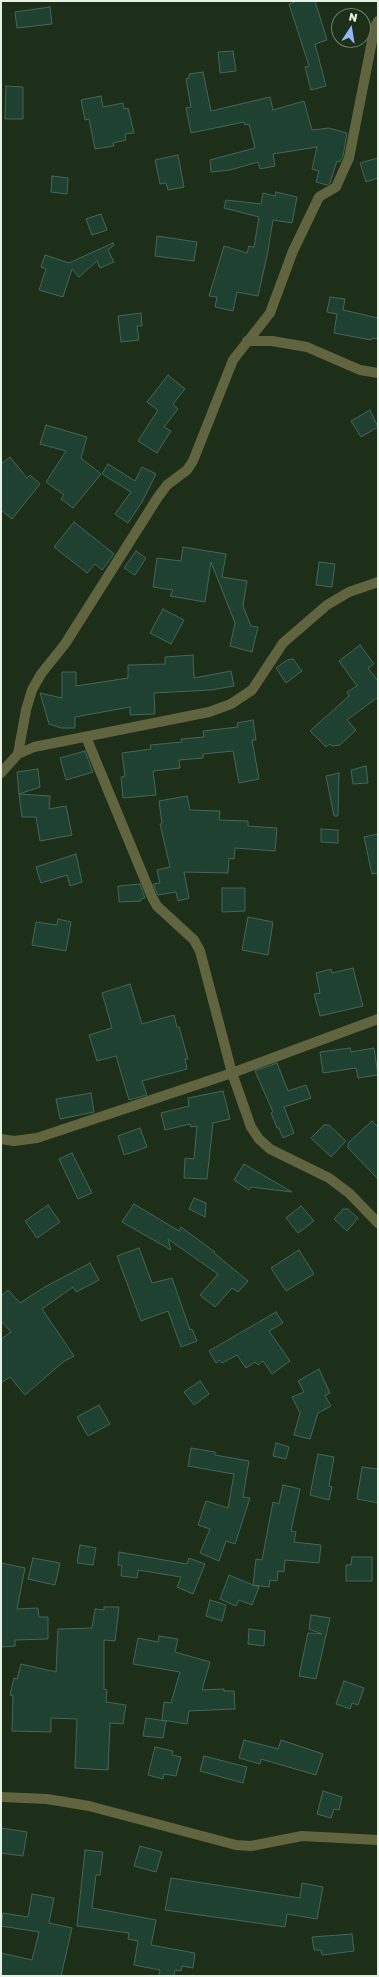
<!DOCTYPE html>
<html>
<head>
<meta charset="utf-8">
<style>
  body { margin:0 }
  #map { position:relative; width:379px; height:1977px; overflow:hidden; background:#1d2f18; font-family:"Golos Text",sans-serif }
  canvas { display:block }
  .frame { position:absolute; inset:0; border:2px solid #e5f1e2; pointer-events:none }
  .north { position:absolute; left:331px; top:8px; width:40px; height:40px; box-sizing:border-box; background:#1d2f18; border:1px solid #6d7d69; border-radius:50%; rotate:12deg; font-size:11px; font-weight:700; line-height:16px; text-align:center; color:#e5f1e2 }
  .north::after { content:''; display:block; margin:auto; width:14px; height:18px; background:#93b7fd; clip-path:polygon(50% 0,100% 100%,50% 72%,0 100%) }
</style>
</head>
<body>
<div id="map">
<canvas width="379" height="1977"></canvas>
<div class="frame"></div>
<div class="north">N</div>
</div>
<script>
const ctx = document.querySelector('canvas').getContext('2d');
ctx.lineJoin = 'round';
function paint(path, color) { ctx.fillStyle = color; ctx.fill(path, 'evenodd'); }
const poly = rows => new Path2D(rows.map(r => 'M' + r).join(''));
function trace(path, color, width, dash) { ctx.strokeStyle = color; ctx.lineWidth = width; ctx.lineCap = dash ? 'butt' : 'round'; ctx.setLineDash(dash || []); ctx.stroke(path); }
const building = poly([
  [297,1,315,1,327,40,315,44,326,86,311,90,305,67,309,66,289,4,297,1],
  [50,7,52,24,17,28,15,12,50,7],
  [233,51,236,71,220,73,218,52,233,51],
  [203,72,211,111,270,97,273,110,304,101,312,130,329,128,347,133,343,156,340,162,337,161,330,183,327,185,316,182,319,171,312,169,317,147,273,154,275,166,260,169,258,162,230,170,211,172,210,160,255,148,249,124,245,125,244,122,191,133,186,108,191,107,186,79,189,78,189,74,203,72],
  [6,86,23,87,23,119,5,119,6,86],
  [101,96,103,107,123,103,124,109,128,108,134,133,125,134,126,140,113,143,114,146,95,149,89,119,85,120,81,100,101,96],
  [178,155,184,187,168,190,166,183,160,184,155,160,178,155],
  [378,158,378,178,366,182,360,163,378,158],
  [52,176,68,178,67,194,51,192,52,176],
  [276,192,297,197,292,223,273,220,268,251,258,296,237,292,233,311,215,307,217,297,209,296,224,246,247,253,249,246,254,247,259,217,224,208,226,200,261,204,263,193,275,196,276,192],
  [101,214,107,230,92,235,86,219,101,214],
  [157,236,197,242,194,261,155,256,157,236],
  [113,243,114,245,108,250,114,262,100,268,97,261,79,277,72,269,63,297,39,290,46,269,41,267,45,255,69,263,113,243],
  [330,297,345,299,343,310,378,318,378,339,372,338,371,340,334,333,337,314,327,312,330,297],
  [141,313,142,326,137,326,139,340,121,342,118,316,141,313],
  [168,375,185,389,173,404,178,409,164,427,171,431,157,453,138,441,158,410,147,402,168,375],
  [370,410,378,427,361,437,351,421,370,410],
  [46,425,87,437,81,458,101,474,73,508,61,499,64,495,46,482,66,451,40,444,46,425],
  [10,457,27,478,30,475,40,484,12,519,1,510,1,464,10,457],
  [108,464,135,481,142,467,156,474,142,502,128,523,115,514,131,492,102,474,108,464],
  [74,522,114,554,102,570,95,564,87,573,54,547,74,522],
  [183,547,226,554,222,577,247,581,243,606,251,626,258,627,252,652,230,646,235,623,211,562,205,602,170,596,173,590,153,587,157,558,181,561,183,547],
  [136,551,146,558,135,575,124,568,136,551],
  [319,562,335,564,332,587,316,585,319,562],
  [163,609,184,620,171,644,150,633,163,609],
  [360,645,374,664,368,668,378,681,378,697,347,720,356,730,340,745,332,746,330,744,326,747,310,731,349,696,347,692,357,686,339,661,360,645],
  [193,655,194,678,231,671,234,686,211,690,154,693,155,714,130,715,130,707,75,717,75,728,61,728,49,724,40,693,62,698,62,672,76,672,76,686,128,678,128,665,165,664,165,657,193,655],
  [293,659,302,671,286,683,276,668,287,660,293,659],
  [253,720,256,740,252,740,259,779,239,783,233,751,203,754,203,758,179,760,180,768,153,771,156,795,123,798,121,777,125,776,122,753,151,749,150,745,182,742,181,739,204,737,203,731,238,727,237,723,253,720],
  [85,751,93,772,66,780,60,758,85,751],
  [366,766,368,783,353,784,351,770,366,766],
  [38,769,40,787,19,794,17,772,38,769],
  [339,773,338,816,334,816,326,776,339,773],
  [19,794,50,796,49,809,66,806,72,835,40,841,36,817,22,817,19,794],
  [187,796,190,810,220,811,219,820,248,821,248,826,277,828,275,851,235,848,234,859,229,858,228,873,184,872,189,898,178,901,176,892,158,895,153,884,160,883,157,870,170,867,160,824,162,824,159,801,187,796],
  [321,829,338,830,338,843,321,842,321,829],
  [378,834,378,873,372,874,364,837,378,834],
  [76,854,82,882,70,886,67,875,41,883,36,867,76,854],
  [140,884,145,898,141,899,141,901,119,902,118,886,140,884],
  [222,888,245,888,245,911,222,912,222,888],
  [248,917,273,922,268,955,242,950,248,917],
  [58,919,71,922,66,951,32,945,36,922,57,925,58,919],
  [353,968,363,1006,320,1016,314,994,320,993,316,973,331,969,332,973,353,968],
  [130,984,142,1024,174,1015,177,1027,179,1027,188,1059,185,1059,187,1069,142,1081,147,1095,129,1100,116,1056,97,1061,89,1035,112,1028,102,993,130,984],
  [350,1048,351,1052,374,1048,378,1075,358,1078,356,1068,323,1073,320,1052,350,1048],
  [277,1063,288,1091,306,1085,311,1098,284,1107,294,1133,283,1138,279,1128,277,1128,271,1113,273,1112,255,1071,277,1063],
  [223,1091,230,1119,213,1123,207,1179,184,1178,185,1158,194,1159,197,1126,191,1127,190,1124,165,1130,161,1113,189,1106,188,1098,223,1091],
  [91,1093,94,1112,60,1119,56,1099,91,1093],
  [372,1121,378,1127,378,1179,348,1148,348,1143,372,1121],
  [324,1125,329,1125,346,1141,331,1157,311,1138,324,1125],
  [140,1128,147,1147,124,1155,118,1136,140,1128],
  [72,1153,92,1193,78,1199,59,1159,72,1153],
  [244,1164,292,1192,251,1187,249,1190,234,1180,244,1164],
  [194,1198,206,1203,205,1217,189,1209,194,1198],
  [134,1204,179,1231,181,1227,215,1252,214,1253,248,1281,238,1292,232,1288,215,1307,200,1295,218,1274,168,1239,171,1250,122,1222,134,1204],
  [48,1205,60,1222,37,1238,25,1221,48,1205],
  [301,1206,314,1221,298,1233,286,1218,301,1206],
  [343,1209,348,1209,358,1218,347,1231,334,1219,343,1209],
  [139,1248,152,1283,172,1278,190,1330,192,1329,197,1341,181,1347,168,1311,141,1321,117,1256,139,1248],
  [299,1250,314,1274,286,1291,271,1268,299,1250],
  [90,1263,99,1280,76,1292,73,1287,42,1309,74,1356,63,1362,25,1395,10,1377,1,1383,1,1339,11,1332,1,1321,1,1296,8,1290,20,1303,43,1288,90,1263],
  [276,1312,283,1323,269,1331,290,1361,272,1374,263,1361,258,1365,255,1362,246,1368,237,1355,222,1363,220,1360,216,1363,209,1351,276,1312],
  [319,1369,330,1393,325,1396,331,1406,318,1413,310,1439,294,1435,300,1413,292,1397,304,1392,298,1381,319,1369],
  [200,1381,209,1394,194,1405,184,1392,200,1381],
  [99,1405,110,1424,88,1436,77,1417,99,1405],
  [276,1443,289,1447,286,1459,273,1456,276,1443],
  [191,1448,215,1452,215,1455,249,1461,243,1497,250,1498,235,1544,226,1541,219,1561,200,1553,210,1529,198,1525,206,1501,228,1508,234,1474,188,1466,191,1448],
  [318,1454,334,1457,329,1486,332,1487,329,1500,310,1495,318,1454],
  [362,1467,378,1469,378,1503,357,1499,362,1467],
  [283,1485,300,1489,291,1531,296,1532,294,1542,321,1545,319,1563,285,1560,284,1572,278,1571,277,1581,270,1580,269,1587,253,1585,259,1587,252,1605,239,1600,236,1606,220,1599,229,1575,253,1585,256,1559,262,1560,273,1502,279,1504,283,1485],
  [80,1545,96,1548,93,1565,77,1563,80,1545],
  [119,1552,187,1564,189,1558,205,1564,193,1594,177,1587,181,1577,138,1570,137,1578,121,1576,122,1566,118,1565,119,1552],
  [352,1557,372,1557,372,1581,346,1581,346,1565,351,1565,352,1557],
  [33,1558,60,1563,55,1585,28,1579,33,1558],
  [1,1563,25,1568,17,1609,38,1608,39,1617,48,1617,48,1639,15,1640,15,1646,1,1647,1,1563],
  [210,1600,226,1605,222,1621,206,1616,210,1600],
  [104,1607,119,1607,115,1641,104,1640,104,1689,107,1690,106,1702,126,1705,123,1724,110,1723,108,1770,75,1768,77,1719,51,1718,51,1732,12,1731,13,1696,10,1695,14,1678,17,1679,21,1664,56,1672,58,1629,92,1628,95,1609,104,1610,104,1607],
  [311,1615,330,1618,316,1679,299,1676,308,1633,322,1634,309,1629,311,1615],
  [249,1629,265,1631,264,1646,248,1644,249,1629],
  [159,1636,178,1639,175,1652,210,1662,202,1690,224,1689,224,1691,234,1691,235,1709,189,1711,187,1724,162,1720,164,1702,171,1703,180,1672,133,1664,138,1638,158,1642,159,1636],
  [344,1681,364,1688,358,1705,352,1703,350,1709,336,1704,344,1681],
  [146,1718,166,1721,163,1738,143,1736,146,1718],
  [244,1740,278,1749,281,1740,323,1754,316,1775,261,1759,260,1764,239,1758,244,1740],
  [155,1747,173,1751,172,1755,181,1757,176,1776,164,1774,163,1779,148,1775,155,1747],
  [204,1756,247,1767,243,1783,200,1771,204,1756],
  [323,1791,342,1797,339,1810,334,1809,331,1818,317,1814,323,1791],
  [1,1828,27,1832,23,1856,1,1853,1,1828],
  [140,1846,162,1852,156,1872,134,1866,140,1846],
  [85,1850,103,1852,100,1875,96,1875,92,1908,156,1920,151,1945,195,1953,193,1968,182,1966,181,1971,175,1970,174,1976,159,1976,160,1970,134,1965,138,1941,128,1939,129,1933,77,1926,85,1850],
  [171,1878,300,1898,302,1883,323,1887,317,1919,287,1914,285,1927,165,1910,171,1878],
  [32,1894,54,1898,49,1923,72,1928,61,1976,1,1976,1,1953,32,1960,39,1932,1,1926,3,1913,28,1917,32,1894],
  [352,1934,354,1951,322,1955,321,1950,314,1950,312,1937,352,1934]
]);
paint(building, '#1f4132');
trace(building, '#446756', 1);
trace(poly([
  [247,341,272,341,307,347,360,370,378,373],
  [86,737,152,897,157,906,194,940,200,951,232,1073,251,1127,259,1139,270,1149,329,1178,349,1193,378,1223],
  [18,754,26,710,32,690,41,674,65,644,158,497,167,485,187,470,193,461,233,360,270,313,293,251,319,197,336,187,349,158,375,26,378,21],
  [1,773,18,754,34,747,209,712,231,704,252,690,283,643,327,605,349,592,378,582],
  [1,1139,14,1141,37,1138,232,1073,378,1019],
  [1,1797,47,1799,89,1806,236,1845,251,1846,302,1836,378,1840]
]), '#61653f', 10);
</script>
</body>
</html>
